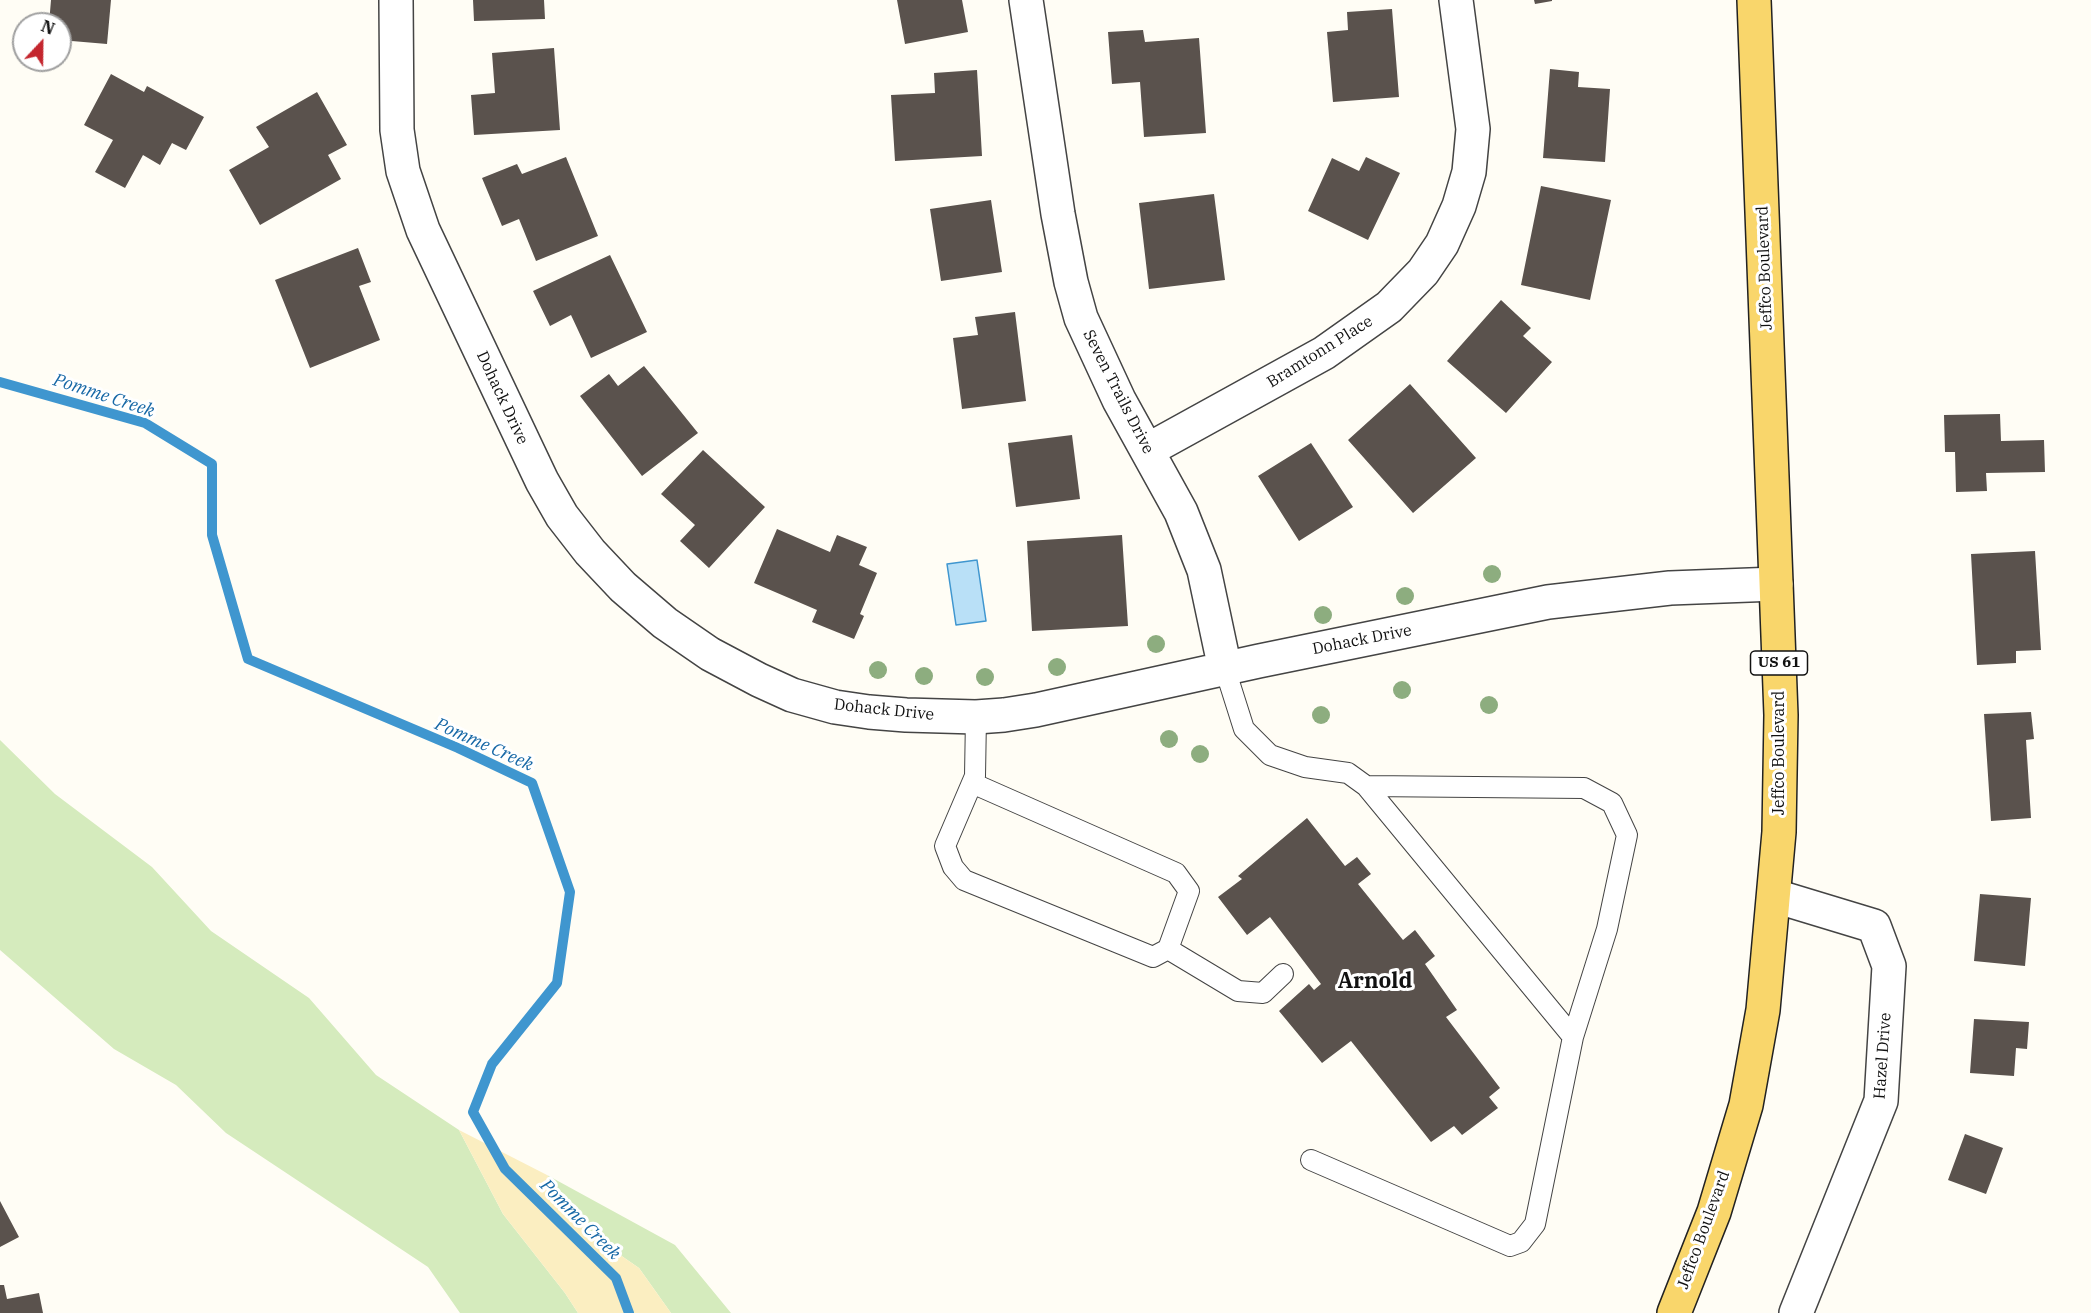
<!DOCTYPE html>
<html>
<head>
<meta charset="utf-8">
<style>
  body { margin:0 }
  #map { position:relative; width:2091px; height:1313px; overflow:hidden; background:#fffdf5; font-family:"IBM Plex Serif",serif }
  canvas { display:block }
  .north { position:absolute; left:12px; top:12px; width:60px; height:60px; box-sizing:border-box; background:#fff; border:2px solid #a0a0a0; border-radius:50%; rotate:22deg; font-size:16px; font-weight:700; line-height:24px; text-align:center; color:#111 }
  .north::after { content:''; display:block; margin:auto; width:21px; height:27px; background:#c4262e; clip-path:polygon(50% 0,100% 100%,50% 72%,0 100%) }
</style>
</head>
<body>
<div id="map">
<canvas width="2091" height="1313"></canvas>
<div class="north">N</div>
</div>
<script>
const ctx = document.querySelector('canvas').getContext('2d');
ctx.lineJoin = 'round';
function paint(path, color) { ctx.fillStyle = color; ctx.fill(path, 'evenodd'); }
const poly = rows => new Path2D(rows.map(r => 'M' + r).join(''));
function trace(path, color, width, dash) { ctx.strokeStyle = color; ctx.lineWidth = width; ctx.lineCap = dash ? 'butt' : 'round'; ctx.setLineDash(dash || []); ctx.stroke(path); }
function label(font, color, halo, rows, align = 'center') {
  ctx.font = font + ' "IBM Plex Serif",serif'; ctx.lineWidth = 6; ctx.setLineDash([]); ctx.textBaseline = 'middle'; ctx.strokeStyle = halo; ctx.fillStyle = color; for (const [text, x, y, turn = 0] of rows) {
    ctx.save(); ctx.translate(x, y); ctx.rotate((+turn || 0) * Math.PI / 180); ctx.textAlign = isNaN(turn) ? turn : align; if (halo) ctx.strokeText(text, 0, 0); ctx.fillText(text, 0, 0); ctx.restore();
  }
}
paint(poly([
  [0,740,55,794,152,867,211,931,309,998,376,1075,459,1130,503,1214,565,1293,578,1313,460,1313,428,1267,226,1133,176,1085,114,1049,0,950],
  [547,1175,675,1245,731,1313,671,1313,639,1268,597,1239]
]), '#d5ebbd');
paint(poly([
  [459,1130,547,1175,597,1239,639,1268,671,1313,578,1313,565,1293,503,1214]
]), '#fbeec1');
const water = poly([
  [977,560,986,621,956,625,947,564,977,560]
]);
paint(water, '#b9e0f7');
trace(water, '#3f96cf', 1.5);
trace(poly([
  [0,382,145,423,212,464,212,535,248,659,458,748,532,783,570,892,557,983,492,1064,473,1112,505,1169,616,1278,629,1313]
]), '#3f96cf', 10);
paint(poly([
  [51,0,111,0,107,44,60,40,60,24,49,24],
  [473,0,544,0,545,19,474,21],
  [897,0,962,0,968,32,905,44],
  [1534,0,1552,0,1552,1,1535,4],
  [1392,9,1399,97,1333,102,1327,32,1348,30,1347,12],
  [1143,30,1145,42,1199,38,1206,133,1144,137,1140,82,1112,84,1108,32],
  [554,48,560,130,474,135,471,95,495,93,492,53],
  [1550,69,1579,72,1578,87,1610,89,1605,162,1543,158],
  [977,70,982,156,895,161,891,95,935,93,934,73],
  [111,74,144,92,147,86,204,117,186,150,172,143,160,165,143,155,125,188,95,172,113,140,84,125],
  [317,92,347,145,328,155,341,179,260,225,229,170,269,147,256,127],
  [566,157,598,236,536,261,519,219,502,226,482,178,517,164,522,174],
  [1366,157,1400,173,1368,240,1308,211,1332,158,1359,171],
  [1541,186,1611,200,1590,300,1521,285],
  [1214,194,1225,280,1149,289,1139,203],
  [991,200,1002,272,941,281,930,209],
  [358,248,371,282,359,286,380,340,310,368,275,280],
  [610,255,647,332,591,358,571,315,550,326,533,291],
  [1501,300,1531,328,1523,336,1552,362,1506,413,1447,361],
  [1015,312,1026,401,962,409,953,338,978,335,975,317],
  [644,366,698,433,642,476,580,396,609,374,618,386],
  [1410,384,1476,458,1413,513,1348,440],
  [2000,414,2001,441,2044,440,2045,472,1986,473,1987,491,1956,492,1955,452,1945,452,1944,415],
  [1072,435,1080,499,1016,507,1008,443],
  [1311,443,1353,507,1299,541,1258,476],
  [703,450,765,507,709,568,680,541,695,525,661,494],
  [777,529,830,552,837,535,867,547,859,565,877,573,860,614,864,616,854,639,812,622,817,610,754,583],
  [1122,535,1128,626,1032,631,1027,541],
  [2035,551,2041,650,2016,651,2016,663,1977,665,1971,554],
  [2031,712,2034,739,2026,740,2031,818,1991,821,1984,714],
  [1307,818,1345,866,1357,857,1371,874,1358,884,1403,940,1415,930,1435,956,1425,964,1457,1010,1446,1017,1500,1088,1489,1097,1498,1108,1462,1135,1454,1126,1431,1142,1351,1041,1322,1063,1279,1011,1309,984,1314,990,1321,984,1270,917,1247,935,1218,897,1242,879,1238,876],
  [1980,894,2031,898,2025,966,1974,961],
  [1974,1019,2029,1022,2027,1049,2016,1048,2014,1076,1970,1073],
  [1965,1134,2003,1148,1986,1194,1948,1180],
  [0,1201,19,1237,0,1247],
  [0,1285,4,1285,7,1299,39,1293,43,1313,0,1313]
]), '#5a524d');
const lane = poly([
  [1225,669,1244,729,1270,755,1305,767,1348,773,1366,786,1573,1037,1535,1224,1521,1242,1510,1246,1311,1160],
  [972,783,1176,873,1189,891,1168,949,1153,957,964,880,953,867,945,846,975,776,976,717],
  [1366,786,1584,788,1612,803,1627,835,1607,929,1573,1037],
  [1168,949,1238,991,1263,993,1283,974]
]);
const street = poly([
  [396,0,397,130,403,171,423,230,542,481,562,516,590,552,623,587,665,623,710,654,759,680,792,695,835,707,869,712,906,715,976,717,1004,715,1036,710,1259,661,1548,602,1670,588,1776,584],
  [1026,0,1058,214,1071,282,1081,318,1119,400,1181,512,1204,570,1225,669],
  [1148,450,1324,353,1389,307,1423,272,1442,244,1459,206,1469,172,1473,129,1456,0],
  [1775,896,1874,926,1889,966,1881,1101,1796,1313]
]);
const primary = poly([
  [1674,1313,1714,1212,1746,1105,1763,1010,1779,832,1781,715,1754,0]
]);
trace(lane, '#444', 22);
trace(street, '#444', 36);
trace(primary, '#222', 36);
trace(lane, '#fff', 20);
trace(street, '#fff', 33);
trace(primary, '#f9d66b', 33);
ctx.fillStyle = '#8dad7f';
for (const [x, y] of [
  [1492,574],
  [1405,596],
  [1323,615],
  [1156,644],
  [1057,667],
  [878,670],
  [924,676],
  [985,677],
  [1402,690],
  [1489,705],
  [1321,715],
  [1169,739],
  [1200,754]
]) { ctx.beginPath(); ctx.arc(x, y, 9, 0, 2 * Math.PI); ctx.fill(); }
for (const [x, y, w] of [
  [1779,663,57]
]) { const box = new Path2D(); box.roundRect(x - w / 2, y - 12, w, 24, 4.5); ctx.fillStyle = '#fff'; ctx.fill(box); trace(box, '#111', 1.5); }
label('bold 15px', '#111', null, [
  ["US 61",1779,663]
]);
label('16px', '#111', '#fff', [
  ["Jeffco Boulevard",1765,268,-92],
  ["Bramtonn Place",1320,352,-32],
  ["Seven Trails Drive",1118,392,63],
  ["Dohack Drive",502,398,65],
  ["Dohack Drive",1362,640,-11],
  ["Dohack Drive",884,710,6],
  ["Jeffco Boulevard",1779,753,-90],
  ["Hazel Drive",1883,1056,-86],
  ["Jeffco Boulevard",1704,1230,-70]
]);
label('italic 18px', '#1768a6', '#fff', [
  ["Pomme Creek",104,396,18],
  ["Pomme Creek",484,745,24],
  ["Pomme Creek",580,1220,45]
]);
label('bold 22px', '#111', '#fff', [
  ["Arnold",1375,982]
]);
</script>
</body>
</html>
